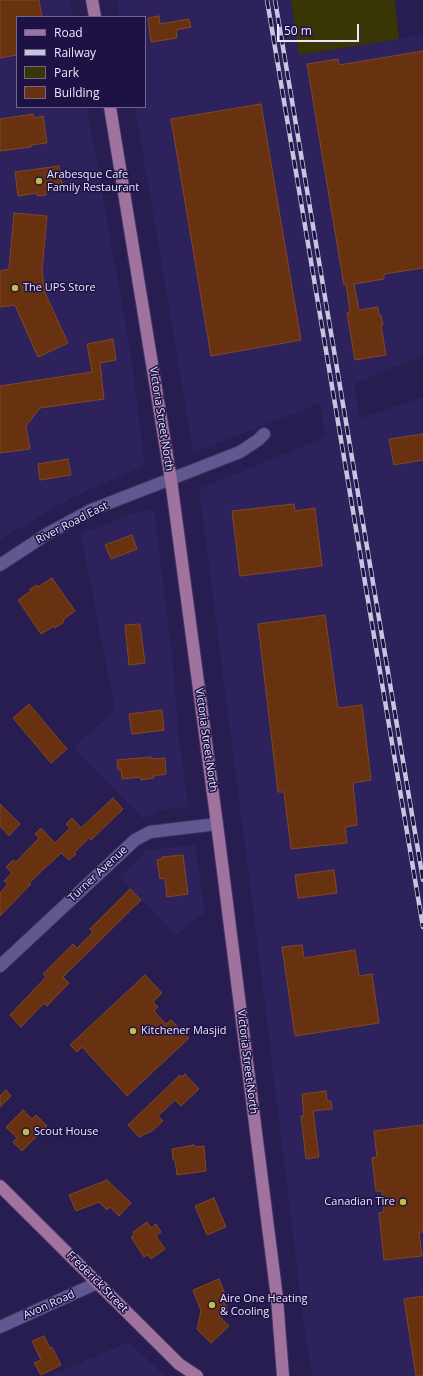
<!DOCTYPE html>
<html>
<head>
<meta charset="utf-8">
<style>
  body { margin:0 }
  #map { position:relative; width:423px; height:1376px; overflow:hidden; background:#271d50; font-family:"Open Sans",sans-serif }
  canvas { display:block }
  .legend { position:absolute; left:16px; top:16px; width:130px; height:92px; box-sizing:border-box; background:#1e1245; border:1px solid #6f678e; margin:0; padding:5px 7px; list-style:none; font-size:12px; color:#e8e7fb }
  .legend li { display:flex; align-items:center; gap:8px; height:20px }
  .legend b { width:20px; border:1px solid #6f678e }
  .scale { position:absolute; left:277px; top:24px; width:82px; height:18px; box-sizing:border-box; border:2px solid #e8e7fb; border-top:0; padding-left:5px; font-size:12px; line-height:14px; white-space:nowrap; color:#e8e7fb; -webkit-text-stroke:3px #1e1245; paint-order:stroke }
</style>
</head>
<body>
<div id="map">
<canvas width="423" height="1376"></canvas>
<ul class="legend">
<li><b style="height:5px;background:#a0729f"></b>Road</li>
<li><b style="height:5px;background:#c8c6df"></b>Railway</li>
<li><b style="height:11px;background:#373604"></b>Park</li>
<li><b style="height:11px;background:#68310f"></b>Building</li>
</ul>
<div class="scale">50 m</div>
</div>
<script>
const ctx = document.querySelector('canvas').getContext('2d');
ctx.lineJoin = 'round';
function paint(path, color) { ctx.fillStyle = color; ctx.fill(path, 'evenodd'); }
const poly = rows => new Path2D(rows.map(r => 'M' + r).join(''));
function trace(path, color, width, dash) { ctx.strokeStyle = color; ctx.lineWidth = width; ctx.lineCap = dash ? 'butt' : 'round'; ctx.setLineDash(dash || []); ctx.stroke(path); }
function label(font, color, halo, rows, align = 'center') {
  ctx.font = font + ' "Open Sans",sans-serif'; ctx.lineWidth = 3; ctx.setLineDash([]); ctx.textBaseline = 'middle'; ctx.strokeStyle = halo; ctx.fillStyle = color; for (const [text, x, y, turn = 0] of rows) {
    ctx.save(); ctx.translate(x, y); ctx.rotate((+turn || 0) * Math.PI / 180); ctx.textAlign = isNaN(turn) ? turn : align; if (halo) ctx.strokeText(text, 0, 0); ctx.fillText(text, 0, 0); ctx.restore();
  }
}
paint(poly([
  [0,0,70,0,72,17,17,17,17,107,87,107,132,361,145,465,67,500,0,540],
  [117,0,291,0,300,55,423,35,423,355,354,384,360,418,423,397,423,1376,312,1376,305,1332,253,909,199,489,325,437,320,403,193,453,135,107,145,107,145,17,119,17],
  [154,509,173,663,178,730,188,806,160,811,143,819,73,747,115,711,81,534,129,515],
  [195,845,205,912,176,935,119,877,147,850],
  [129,1342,165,1376,50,1376]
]), '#2e225d');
paint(poly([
  [291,0,395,0,399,39,299,55]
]), '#373604');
const building = poly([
  [0,0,39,0,42,17,17,17,17,55,0,58,0,0],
  [159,16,160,24,189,19,191,27,176,30,177,38,151,42,148,18,159,16],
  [423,51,423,268,384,274,384,279,354,284,359,310,378,307,379,315,381,315,383,325,381,325,386,355,355,360,347,313,350,312,346,284,344,285,307,64,338,59,339,65,423,51],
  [261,104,301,340,211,356,171,119,261,104],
  [33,114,34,118,43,116,47,143,31,145,31,147,0,151,0,119,33,114],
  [59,166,63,189,46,191,46,195,37,196,37,193,18,196,15,172,59,166],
  [14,213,47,216,42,271,45,293,68,343,38,357,15,305,0,307,0,271,9,269,14,213],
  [113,339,116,360,100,363,104,399,40,408,26,426,30,449,0,453,0,386,92,372,87,344,113,339],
  [423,434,423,460,394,465,389,439,423,434],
  [68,459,71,475,40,480,38,464,68,459],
  [294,504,295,511,315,508,322,566,240,576,232,511,294,504],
  [132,535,137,549,111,559,105,545,132,535],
  [52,578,75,611,63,620,64,622,55,628,54,626,41,634,18,600,31,591,30,589,37,585,38,587,52,578],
  [325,615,338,708,362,705,371,780,353,783,357,825,345,827,347,843,291,849,284,792,278,792,258,624,325,615],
  [140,624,145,663,129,665,125,625,140,624],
  [29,704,67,749,51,763,13,718,29,704],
  [162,710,164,730,132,734,129,714,162,710],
  [151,757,151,759,165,758,166,774,153,776,154,778,141,780,140,777,122,779,121,769,118,770,117,760,151,757],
  [113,798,123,809,91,840,89,838,74,853,76,854,69,860,61,853,29,883,31,884,0,916,0,893,8,884,4,881,12,873,6,867,13,860,16,862,39,838,35,834,41,828,55,843,70,828,66,824,72,818,81,828,113,798],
  [0,804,20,824,9,836,0,826,0,804],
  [183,855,188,894,167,897,165,878,160,879,157,860,162,859,162,857,183,855],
  [334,870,337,893,298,898,295,875,334,870],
  [130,889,141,900,63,977,69,983,47,1006,44,1003,21,1027,10,1015,46,977,43,974,73,944,77,948,93,932,90,929,130,889],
  [302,945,304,958,355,950,359,976,372,974,379,1023,295,1036,282,947,302,945],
  [145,975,162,993,153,1002,158,1007,154,1011,166,1024,171,1020,189,1038,127,1096,82,1047,77,1052,70,1045,145,975],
  [185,1074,199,1089,181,1106,175,1100,158,1116,163,1121,152,1131,139,1137,128,1125,180,1075,182,1077,185,1074],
  [6,1090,11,1096,0,1107,0,1096,6,1090],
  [326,1091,327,1101,331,1101,332,1109,313,1111,319,1157,306,1159,301,1116,304,1116,302,1094,326,1091],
  [23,1110,32,1119,36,1115,47,1126,22,1151,13,1142,17,1138,6,1127,23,1110],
  [423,1125,423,1232,419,1232,422,1256,384,1260,379,1213,384,1212,382,1191,376,1191,372,1158,377,1157,374,1131,423,1125],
  [194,1145,196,1147,204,1146,206,1171,177,1175,175,1160,173,1160,172,1149,194,1145],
  [107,1180,131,1203,119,1216,110,1207,107,1210,99,1202,76,1211,69,1195,107,1180],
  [214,1198,226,1227,207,1235,195,1206,214,1198],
  [147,1222,151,1228,156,1224,161,1232,156,1236,165,1249,151,1259,148,1255,144,1257,131,1237,134,1235,133,1232,147,1222],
  [219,1279,226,1297,223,1298,228,1312,219,1316,229,1326,211,1343,197,1329,201,1311,193,1290,219,1279],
  [423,1296,423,1376,416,1376,404,1299,423,1296],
  [44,1336,50,1348,52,1347,61,1365,41,1375,34,1363,41,1360,32,1341,44,1336]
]);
paint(building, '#68310f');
trace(building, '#804727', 1);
const minor = poly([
  [0,565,47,534,91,510,240,452,258,440,264,434],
  [0,966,135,840,150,832,217,824],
  [0,1327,97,1283]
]);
const major = poly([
  [92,0,95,17],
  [110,107,171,480,217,824,277,1298,283,1376],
  [0,1186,179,1364,197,1376]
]);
trace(minor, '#413561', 14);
trace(major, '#413561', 14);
trace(minor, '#5f5891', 12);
trace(major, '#a0729f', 12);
const rail = poly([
  [267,0,423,927],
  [275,0,423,880]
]);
trace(rail, '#c8c6df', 4.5);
trace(rail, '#1e1245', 3, [9]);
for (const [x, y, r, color] of [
  [39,181,4,"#c0be40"],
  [15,288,4,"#c0be40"],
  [133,1031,4,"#c0be40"],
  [26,1132,4,"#c0be40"],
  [403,1202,4,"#c0be40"],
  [212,1305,4,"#c0be40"]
]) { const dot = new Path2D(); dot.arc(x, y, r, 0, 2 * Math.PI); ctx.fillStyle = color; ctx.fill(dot); trace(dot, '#1e1245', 1.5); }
label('11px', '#e8e7fb', '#1e1245', [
  ["Arabesque Cafe",47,175],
  ["Family Restaurant",47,188],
  ["The UPS Store",23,288],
  ["Kitchener Masjid",141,1031],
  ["Scout House",34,1132],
  ["Canadian Tire",395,1202,"right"],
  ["Aire One Heating",220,1299],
  ["& Cooling",220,1312]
], 'left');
label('11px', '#e8e7fb', '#1e1245', [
  ["Victoria Street North",161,419,81],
  ["River Road East",72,523,-27],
  ["Victoria Street North",206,740,82],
  ["Turner Avenue",98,874,-43],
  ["Victoria Street North",247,1062,83],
  ["Frederick Street",97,1282,45],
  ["Avon Road",49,1305,-24]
]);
</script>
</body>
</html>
